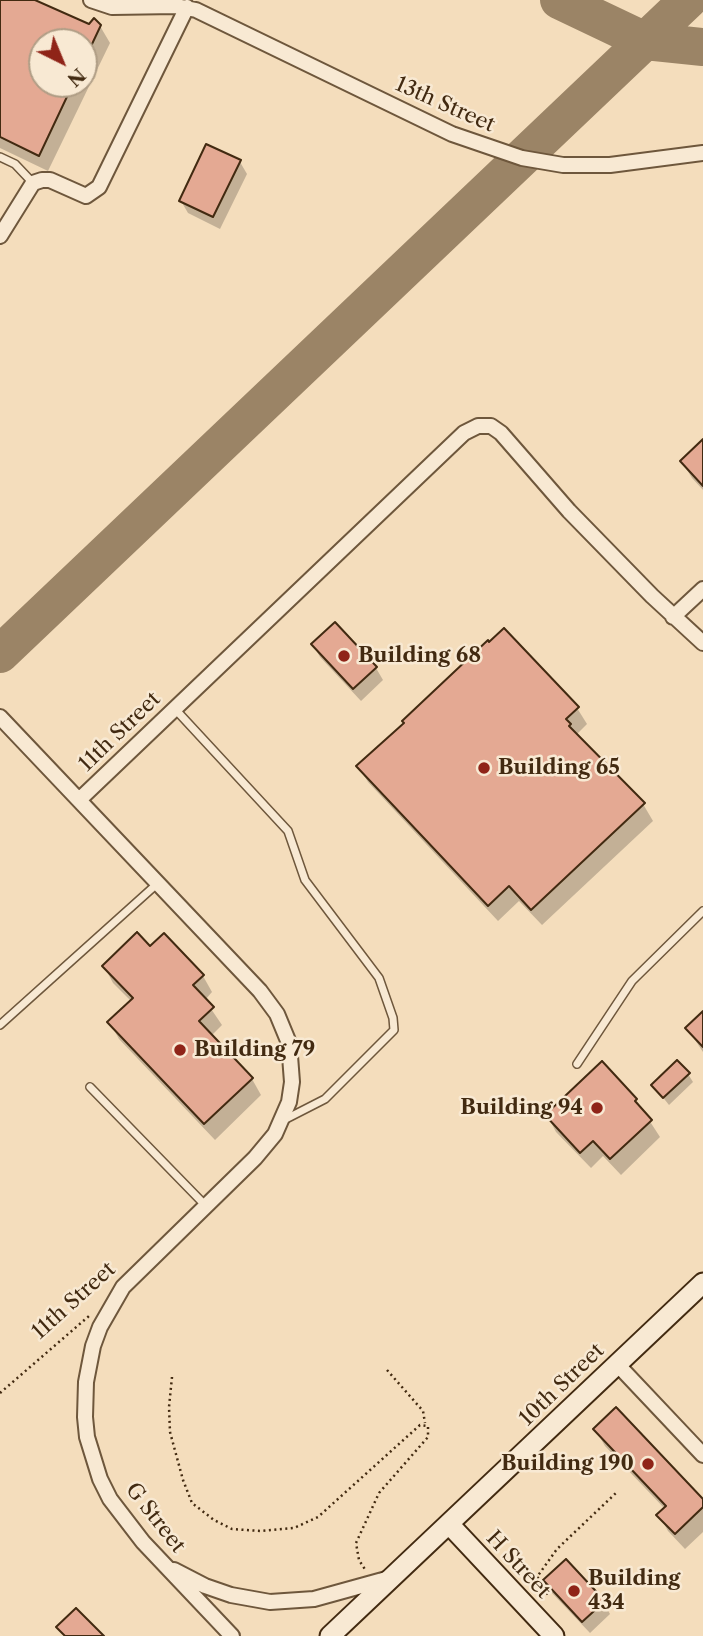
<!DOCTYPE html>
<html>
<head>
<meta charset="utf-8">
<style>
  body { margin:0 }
  #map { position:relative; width:703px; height:1636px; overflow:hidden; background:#f4ddbc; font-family:"Libre Caslon Text",serif }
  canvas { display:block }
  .north { position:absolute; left:28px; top:28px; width:70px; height:70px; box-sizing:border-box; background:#f8e9d3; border:2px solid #af9d85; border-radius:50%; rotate:137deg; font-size:19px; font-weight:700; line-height:28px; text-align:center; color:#422a11 }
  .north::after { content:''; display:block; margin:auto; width:24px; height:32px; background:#8f2418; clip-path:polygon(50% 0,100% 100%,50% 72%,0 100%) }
</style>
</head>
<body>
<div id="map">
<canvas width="703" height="1636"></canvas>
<div class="north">N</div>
</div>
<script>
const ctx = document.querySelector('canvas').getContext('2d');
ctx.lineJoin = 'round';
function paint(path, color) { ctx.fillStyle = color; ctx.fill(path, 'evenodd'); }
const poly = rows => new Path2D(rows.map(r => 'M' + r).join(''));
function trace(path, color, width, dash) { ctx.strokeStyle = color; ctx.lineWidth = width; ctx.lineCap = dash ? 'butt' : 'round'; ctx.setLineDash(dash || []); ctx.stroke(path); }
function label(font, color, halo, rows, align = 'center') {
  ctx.font = font + ' "Libre Caslon Text",serif'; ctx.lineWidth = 5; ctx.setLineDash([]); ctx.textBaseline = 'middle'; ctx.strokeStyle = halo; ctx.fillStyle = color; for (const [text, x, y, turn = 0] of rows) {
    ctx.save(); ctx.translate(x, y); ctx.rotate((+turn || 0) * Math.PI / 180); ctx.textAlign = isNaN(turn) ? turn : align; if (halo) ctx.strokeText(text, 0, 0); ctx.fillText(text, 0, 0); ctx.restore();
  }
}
paint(poly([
  [0,0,30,0,89,26,100,26,110,43,48,171,0,148],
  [42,42,84,42,84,84,42,84],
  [240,162,247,174,220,229,188,213,181,201],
  [703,442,703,490,692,478,682,462],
  [313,645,376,668,383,680,361,701,320,657],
  [577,708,587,724,576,735,643,804,653,821,542,925,519,901,498,921,368,782,358,766],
  [150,948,203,976,212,992,205,1000,222,1025,211,1036,252,1079,261,1095,215,1140,119,1039,110,1023,132,1002,113,983,104,966],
  [703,1013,703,1052,687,1028],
  [688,1074,693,1082,669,1105,653,1085],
  [636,1100,660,1137,621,1175,603,1156,591,1168,556,1132,547,1115],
  [595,1429,703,1501,703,1532,685,1549,668,1531,659,1515,665,1509,605,1446],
  [545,1581,603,1602,610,1614,590,1633,552,1593]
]), '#0003');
trace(poly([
  [559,0,645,41,703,47],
  [0,654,688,0]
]), '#9b8466', 38);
const building = poly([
  [0,0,35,0,89,24,94,18,101,25,84,61,84,42,42,42,42,84,73,84,39,156,0,137,0,0],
  [206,144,241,160,213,217,179,201,206,144],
  [703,439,703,486,680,461,703,439],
  [335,622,377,667,353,689,311,644,335,622],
  [504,628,579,707,566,719,571,724,569,726,645,803,531,910,509,886,488,906,356,766,404,723,402,721,488,640,489,642,504,628],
  [137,932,150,946,164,933,204,975,193,985,214,1007,199,1021,253,1078,204,1124,107,1022,133,998,102,966,137,932],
  [703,1011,703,1047,685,1028,703,1011],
  [677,1060,690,1073,663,1098,651,1085,677,1060],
  [602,1061,637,1099,635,1101,652,1120,610,1159,593,1141,580,1153,545,1115,602,1061],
  [616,1407,703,1499,703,1507,675,1534,656,1515,666,1506,593,1429,616,1407],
  [566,1559,605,1601,582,1622,543,1580,566,1559],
  [76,1608,104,1636,65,1636,56,1627,76,1608]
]);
paint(building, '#e4a993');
trace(building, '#422a11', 2);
const lane = poly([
  [0,157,15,164,33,183],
  [175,709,288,831,305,880,379,978,393,1018,394,1030,325,1099,282,1121],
  [0,1025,158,883],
  [577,1064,632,981,703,911],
  [90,1087,205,1205]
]);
const street = poly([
  [91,0,112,7,176,6,196,10,452,134,522,158,563,165,610,165,703,153],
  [0,236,33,183,42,180,50,180,86,196,99,187,187,7],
  [673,617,703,589],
  [0,717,260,991,277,1014,289,1043,292,1082,289,1102,275,1134,255,1158,123,1287,100,1327,93,1346,86,1382,85,1417,87,1437,100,1479,110,1499,143,1542,232,1636],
  [79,800,464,433,478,426,491,426,501,433,569,511,652,596,703,643],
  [617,1364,703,1455],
  [174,1570,205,1586,231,1595,270,1602,314,1599,390,1578]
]);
const secondary = poly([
  [449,1524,554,1636],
  [330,1636,703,1283]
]);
trace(lane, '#6e573c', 10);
trace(street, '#6e573c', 18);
trace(secondary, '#422a11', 23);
trace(poly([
  [387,1370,423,1411,425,1423],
  [172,1377,169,1407,170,1432,183,1480,192,1503,214,1520,232,1529,261,1531,294,1528,318,1517,420,1425,428,1426,428,1437,379,1493,356,1543,359,1560,366,1571],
  [0,1393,89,1316],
  [542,1598,550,1591,537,1577,557,1549,617,1492]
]), '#422a11', 2.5, [2, 3.5]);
trace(lane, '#f8e9d3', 7);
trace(street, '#f8e9d3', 14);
trace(secondary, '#f8e9d3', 19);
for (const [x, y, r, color] of [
  [344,656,7,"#8f2418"],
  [484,768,7,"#8f2418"],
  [180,1050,7,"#8f2418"],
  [597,1108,7,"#8f2418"],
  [648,1464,7,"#8f2418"],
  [574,1591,7,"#8f2418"]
]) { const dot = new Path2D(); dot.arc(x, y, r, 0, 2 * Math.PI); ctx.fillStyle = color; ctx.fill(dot); trace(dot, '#f8e9d3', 2.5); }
label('21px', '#422a11', '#f8e9d3', [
  ["13th Street",445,105,24],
  ["11th Street",120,732,-44],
  ["11th Street",74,1301,-42],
  ["10th Street",562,1385,-44],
  ["G Street",155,1518,52],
  ["H Street",518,1565,47]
]);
label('bold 21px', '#422a11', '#f8e9d3', [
  ["Building 68",358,656],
  ["Building 65",498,768],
  ["Building 79",194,1050],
  ["Building 94",583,1108,"right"],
  ["Building 190",634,1464,"right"],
  ["Building",588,1579],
  ["434",588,1603]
], 'left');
</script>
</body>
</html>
